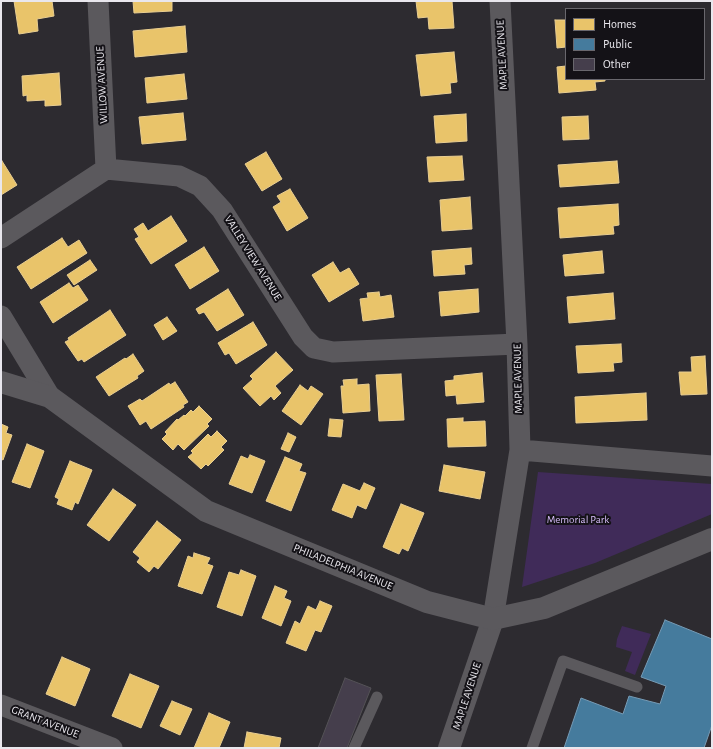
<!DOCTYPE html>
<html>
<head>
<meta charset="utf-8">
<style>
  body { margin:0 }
  #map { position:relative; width:713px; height:749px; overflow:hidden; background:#2d2b30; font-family:"Alegreya Sans",sans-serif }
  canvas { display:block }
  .frame { position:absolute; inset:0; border:2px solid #e9e7ed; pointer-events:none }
  .legend { position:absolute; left:565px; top:8px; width:140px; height:72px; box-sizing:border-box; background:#141217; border:1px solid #69676d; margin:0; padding:5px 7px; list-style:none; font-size:12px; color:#e9e7ed }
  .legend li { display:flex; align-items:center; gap:8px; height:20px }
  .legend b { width:20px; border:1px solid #69676d }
</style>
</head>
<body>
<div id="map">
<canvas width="713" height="749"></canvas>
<div class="frame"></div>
<ul class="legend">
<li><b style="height:11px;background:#e9c46a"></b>Homes</li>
<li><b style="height:11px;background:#457b9d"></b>Public</li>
<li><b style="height:11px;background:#453e4c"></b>Other</li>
</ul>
</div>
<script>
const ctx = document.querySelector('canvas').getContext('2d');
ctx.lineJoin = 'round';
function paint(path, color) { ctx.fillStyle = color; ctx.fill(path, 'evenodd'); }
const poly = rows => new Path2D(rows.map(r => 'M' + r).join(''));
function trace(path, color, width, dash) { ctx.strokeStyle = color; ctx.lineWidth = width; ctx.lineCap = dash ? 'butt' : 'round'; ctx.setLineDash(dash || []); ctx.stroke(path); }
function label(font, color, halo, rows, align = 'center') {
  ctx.font = font + ' "Alegreya Sans",sans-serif'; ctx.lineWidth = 4; ctx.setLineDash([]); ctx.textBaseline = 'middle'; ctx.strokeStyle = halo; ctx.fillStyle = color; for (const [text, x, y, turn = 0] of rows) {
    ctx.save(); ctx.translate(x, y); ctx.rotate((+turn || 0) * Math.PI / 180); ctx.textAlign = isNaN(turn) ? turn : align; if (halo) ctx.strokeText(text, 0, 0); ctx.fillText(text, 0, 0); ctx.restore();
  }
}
paint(poly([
  [538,472,712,484,712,514,595,563,522,587],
  [622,626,651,634,635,675,625,671,632,652,616,647,617,639]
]), '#402b59');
const homes = poly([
  [14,1,52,1,54,16,37,19,38,31,19,34,14,1],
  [133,1,172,1,172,11,134,13,133,1],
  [416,1,452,1,454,28,429,29,428,17,418,18,416,1],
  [555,20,566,20,566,47,557,48,555,20],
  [185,26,187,52,135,57,133,31,185,26],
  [454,52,457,82,450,83,451,93,421,96,416,55,454,52],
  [566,66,566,79,605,79,605,81,595,82,596,90,559,93,557,67,566,66],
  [59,73,61,105,45,106,45,100,27,101,27,95,23,96,22,76,59,73],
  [184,74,187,99,147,103,145,78,184,74],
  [183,113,186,140,142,144,139,117,183,113],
  [466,114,467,141,436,143,434,116,466,114],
  [588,116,589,139,563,140,562,117,588,116],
  [266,152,282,179,262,191,245,164,266,152],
  [462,156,464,180,429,182,427,157,462,156],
  [2,161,17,185,1,195,1,162,2,161],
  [617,161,619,183,560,187,558,165,617,161],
  [290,189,308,218,287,231,273,207,281,202,277,196,290,189],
  [470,197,472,229,442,231,440,200,470,197],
  [618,204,619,225,613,226,614,234,560,238,558,208,618,204],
  [171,216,187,241,151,264,135,239,139,237,134,229,143,223,148,231,171,216],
  [62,238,68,247,79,240,87,253,31,289,17,267,62,238],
  [204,247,219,271,190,289,175,265,204,247],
  [471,248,472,264,464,265,465,274,434,276,432,251,471,248],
  [602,251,604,273,565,276,563,255,602,251],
  [90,260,97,270,74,285,67,275,90,260],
  [333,262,340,273,349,268,359,284,329,302,312,275,333,262],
  [69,283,73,288,78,285,88,300,53,323,40,302,69,283],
  [228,289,244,315,217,331,204,312,199,314,196,309,228,289],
  [478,289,479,312,441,316,439,292,478,289],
  [379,292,380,297,391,295,394,317,363,321,360,299,368,298,367,293,379,292],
  [613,293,615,319,569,323,567,297,613,293],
  [110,310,126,335,84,362,82,359,78,361,65,342,69,340,68,338,110,310],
  [167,317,177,331,163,340,154,325,167,317],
  [253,322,267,345,236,364,229,353,225,355,218,343,253,322],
  [621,344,622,362,613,363,614,371,578,373,576,346,621,344],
  [276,352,293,370,275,386,281,393,274,400,271,396,260,406,243,388,253,379,250,376,276,352],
  [133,354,144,371,137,376,138,378,109,396,96,377,125,358,126,359,133,354],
  [705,356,707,394,681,395,679,372,692,372,691,357,705,356],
  [482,373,484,402,457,404,456,395,446,396,445,381,454,380,454,376,482,373],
  [401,374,404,420,379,421,376,375,401,374],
  [357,379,357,385,369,384,370,411,343,413,341,386,344,386,343,380,357,379],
  [175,382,188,402,183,405,184,407,151,429,146,421,140,425,128,406,140,399,142,401,169,383,170,385,175,382],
  [300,385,308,391,311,386,323,394,301,425,282,411,300,385],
  [646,393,647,420,576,423,575,397,646,393],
  [199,406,212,419,207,424,209,426,184,450,178,444,173,450,162,439,167,434,165,432,177,419,178,420,184,415,185,416,191,410,193,412,199,406],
  [463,418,463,422,485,421,486,446,448,447,447,419,463,418],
  [330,419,343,420,341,437,328,436,330,419],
  [1,424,8,427,6,433,12,435,3,460,1,459,1,424],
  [217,431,227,441,221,447,224,450,208,466,206,464,201,469,188,457,193,453,191,451,208,434,211,437,217,431],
  [288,433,296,437,289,452,281,449,288,433],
  [27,444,44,451,30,488,12,482,27,444],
  [250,455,265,461,252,493,229,484,241,456,248,459,250,455],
  [285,457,302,464,299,471,306,473,291,511,266,501,285,457],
  [70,461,92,470,78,504,75,502,72,510,57,504,59,499,55,497,70,461],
  [444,465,485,472,480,499,439,491,444,465],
  [364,483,375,488,366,509,357,505,352,518,332,510,343,484,360,491,364,483],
  [113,489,136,505,109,541,87,525,113,489],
  [401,504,424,513,408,551,402,548,399,554,383,547,401,504],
  [157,521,181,540,158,569,154,566,149,572,137,562,140,558,133,552,157,521],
  [194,553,210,558,207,564,213,566,202,594,178,586,188,556,193,558,194,553],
  [241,570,256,576,242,616,217,607,229,572,239,575,241,570],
  [275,586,287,591,284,598,291,601,281,626,262,618,275,586],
  [320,601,332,606,321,632,315,630,306,651,286,643,295,621,300,624,308,606,316,610,320,601],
  [62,657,90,669,75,706,46,694,62,657],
  [130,674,159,686,141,728,112,716,130,674],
  [172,701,192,709,180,735,160,726,172,701],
  [209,713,230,722,219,748,194,748,209,713],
  [247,732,281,738,279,748,244,748,247,732]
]);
paint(homes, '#e9c46a');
trace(homes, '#e9ce91', 1);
const public = poly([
  [665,620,712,639,712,725,704,748,564,748,581,698,623,714,629,696,660,704,666,686,641,677,665,620]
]);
paint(public, '#457b9d');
trace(public, '#769bb5', 1);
const building = poly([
  [345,678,371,688,347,748,318,748,345,678]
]);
paint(building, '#453e4c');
trace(building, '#545256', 1);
trace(poly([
  [354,748,377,697],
  [532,748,563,661,637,687]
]), '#5b595d', 11);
trace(poly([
  [98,1,106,169],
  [1,238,106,169,179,176,200,186,222,210,303,337,314,348,333,352,517,344],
  [1,316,50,397],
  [520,450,712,466],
  [493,619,520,450,517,344,500,1],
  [1,705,112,748]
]), '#5b595d', 21);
trace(poly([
  [449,748,493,619]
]), '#5b595d', 22);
trace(poly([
  [1,382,50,397,206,511,427,602,493,619,544,608,712,539]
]), '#5b595d', 22);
label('11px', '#e9e7ed', '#141217', [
  ["MAPLE AVENUE",502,55,-93],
  ["WILLOW AVENUE",102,85,-93],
  ["VALLEY VIEW AVENUE",253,258,58],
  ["MAPLE AVENUE",518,379,-91],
  ["PHILADELPHIA AVENUE",343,567,22],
  ["MAPLE AVENUE",467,696,-72],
  ["GRANT AVENUE",45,722,21]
]);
label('11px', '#d4bbf7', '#141217', [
  ["Memorial Park",578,520]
]);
</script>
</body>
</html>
